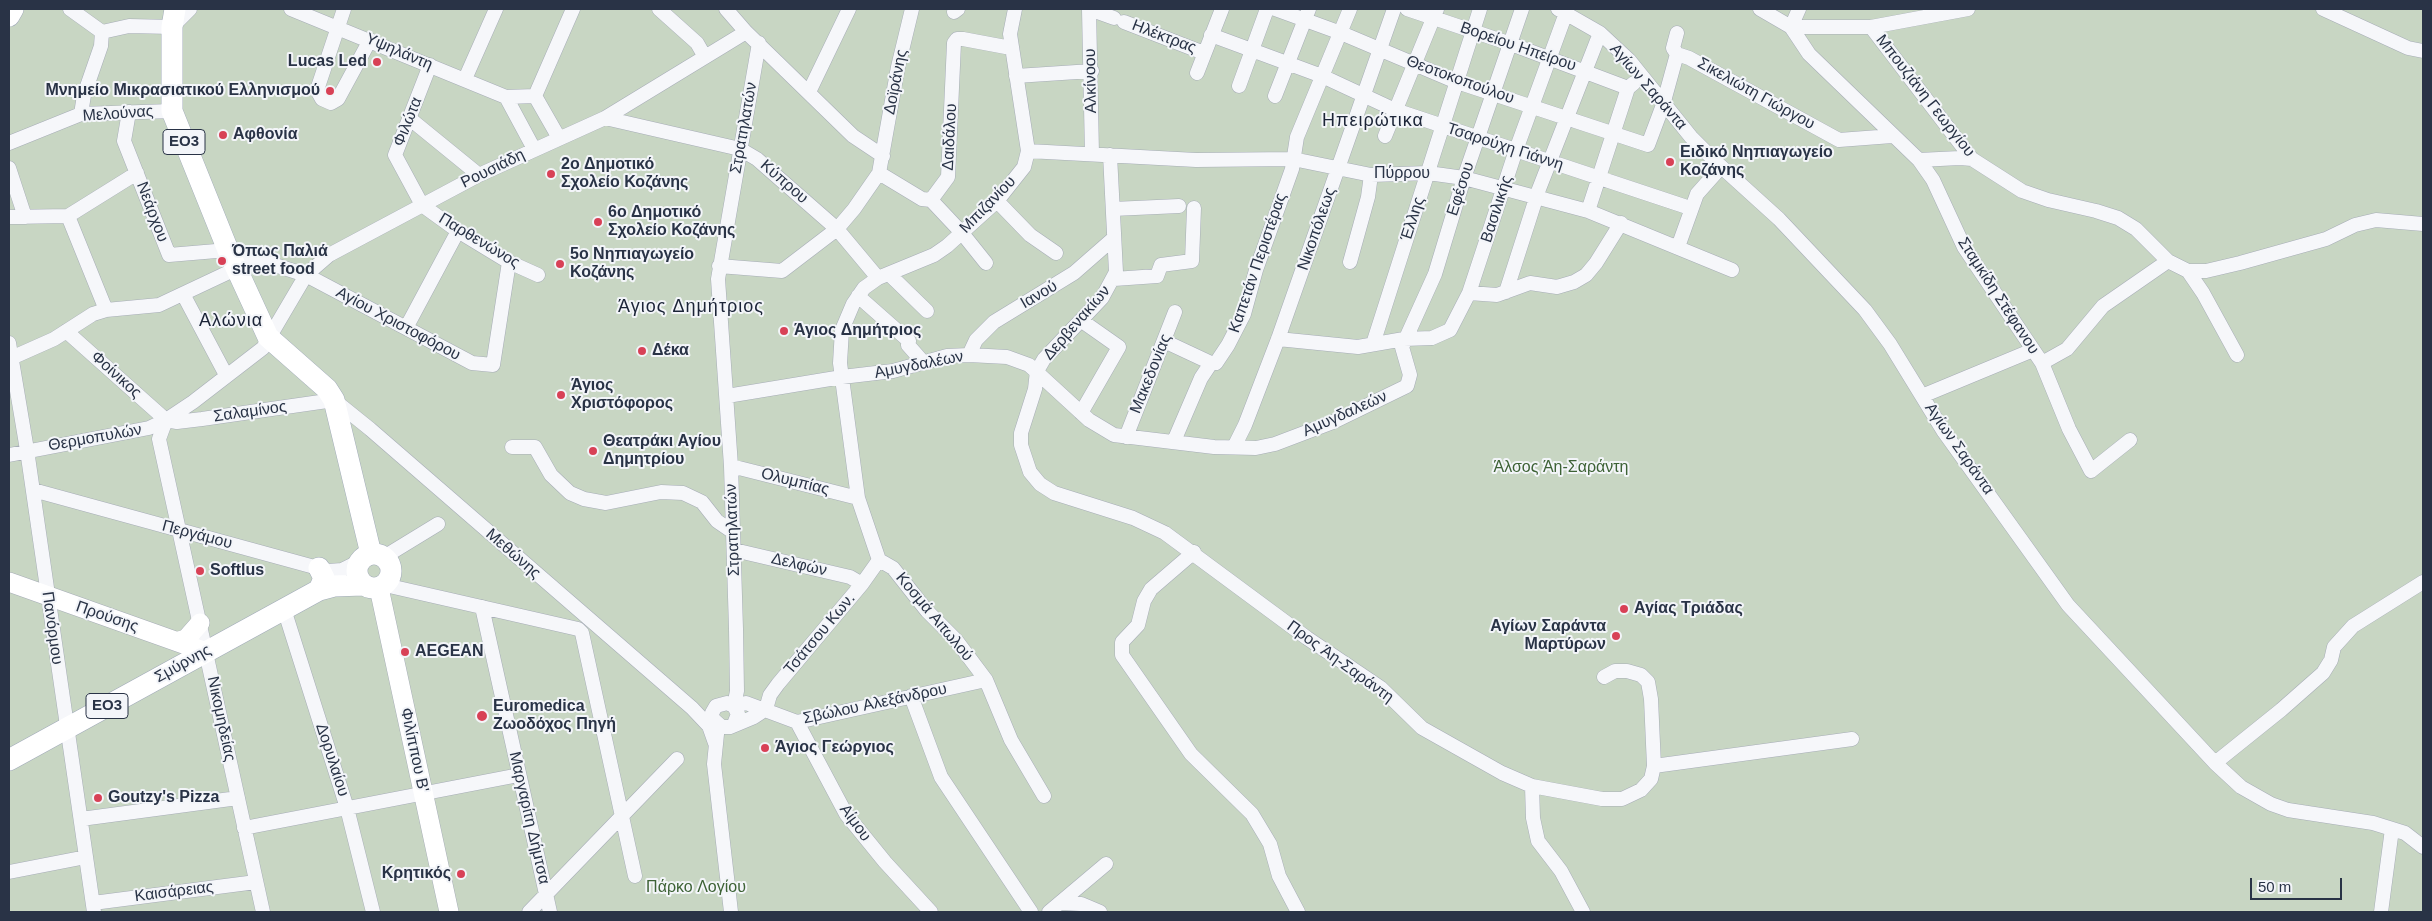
<!DOCTYPE html>
<html>
<head>
<meta charset="utf-8">
<style>
  body { margin:0 }
  #map { position:relative; width:2432px; height:921px; overflow:hidden; background:#e3e6ec; font-family:Arial,sans-serif }
  canvas { display:block }
  .frame { position:absolute; inset:0; border:10px solid #293346; pointer-events:none }
  .scale { position:absolute; left:2250px; top:878px; width:92px; height:22px; box-sizing:border-box; border:2px solid #293346; border-top:0; padding-left:6px; font-size:15px; line-height:18px; white-space:nowrap; color:#293346; -webkit-text-stroke:4px #f3f5f9; paint-order:stroke }
</style>
</head>
<body>
<div id="map">
<canvas width="2432" height="921"></canvas>
<div class="frame"></div>
<div class="scale">50 m</div>
</div>
<script>
const ctx = document.querySelector('canvas').getContext('2d');
ctx.lineJoin = 'round';
function paint(path, color) { ctx.fillStyle = color; ctx.fill(path, 'evenodd'); }
const poly = rows => new Path2D(rows.map(r => 'M' + r).join(''));
function trace(path, color, width, dash) { ctx.strokeStyle = color; ctx.lineWidth = width; ctx.lineCap = dash ? 'butt' : 'round'; ctx.setLineDash(dash || []); ctx.stroke(path); }
function label(font, color, halo, rows, align = 'center') {
  ctx.font = font + ' Arial,sans-serif'; ctx.lineWidth = 4; ctx.setLineDash([]); ctx.textBaseline = 'middle'; ctx.strokeStyle = halo; ctx.fillStyle = color; for (const [text, x, y, turn = 0] of rows) {
    ctx.save(); ctx.translate(x, y); ctx.rotate((+turn || 0) * Math.PI / 180); ctx.textAlign = isNaN(turn) ? turn : align; if (halo) ctx.strokeText(text, 0, 0); ctx.fillText(text, 0, 0); ctx.restore();
  }
}
paint(poly([
  [9,9,2423,9,2423,912,9,912]
]), '#c8d6c3');
const street = poly([
  [70,9,102,32,129,26,172,27,190,9],
  [291,9,506,97,535,96,559,138],
  [344,9,317,90,322,99,331,103,338,99,370,40],
  [659,9,697,43,705,57],
  [726,9,746,32,853,136,883,156],
  [1015,9,1010,34,1028,151,1024,167,997,201,947,246,934,255,878,278,864,288,853,304,842,330,840,363,858,498,879,560,893,568,927,611,956,640,986,680,1011,740,1044,796],
  [1089,9,1092,154],
  [1089,9,1114,18],
  [1275,9,1341,33,1457,82,1648,145,1663,105,1677,54,1673,48,1677,33],
  [1407,9,1511,44,1628,88],
  [1558,9,1600,33,1629,60,1691,137,1715,161,1779,219,1865,310,1890,344,1944,432,2068,605,2215,763,2241,787,2271,804,2288,810,2373,823,2405,833,2423,847],
  [1760,9,1791,27,1809,54,1919,160,1933,180,1964,247,2042,363,2069,429,2091,471,2130,440],
  [2323,9,2408,48,2423,51],
  [954,12,958,9],
  [1124,22,1204,53],
  [1791,27,1871,27,1968,9],
  [1791,27,1799,9],
  [1871,27,1972,159,2022,191,2048,200,2096,211,2118,218,2136,229,2168,261,2188,271,2203,293,2237,355],
  [1211,35,1322,76,1395,110,1690,208],
  [759,43,718,279,731,466,736,629,737,691,734,706,746,703,797,722,986,680],
  [1677,54,1689,58,1839,140,1892,136],
  [430,65,395,155,422,205,458,231,509,262,538,275],
  [1197,73,1222,9],
  [1016,76,1092,71],
  [465,79,496,9],
  [1239,86,1267,9],
  [809,92,849,9],
  [535,96,573,9],
  [1275,96,1309,9],
  [506,97,534,149],
  [129,112,124,141,169,255,228,250,306,275,472,363,493,365,509,262],
  [81,114,84,95,101,46,102,32],
  [409,118,479,175],
  [605,118,740,149,757,159,837,229,878,278],
  [1385,136,1437,9],
  [9,143,81,114,172,111],
  [1028,151,1196,160,1293,159,1371,175,1428,173,1464,178,1588,211,1732,270],
  [1110,155,1116,272,1102,298,1044,359,1037,371,1035,389,1021,433,1021,445,1030,472,1040,484,1054,493,1133,518,1165,533,1307,638,1381,688,1422,728,1502,773,1532,786,1602,799,1622,799,1641,790,1651,779,1654,766,1651,699,1648,682,1641,675,1627,671,1615,671,1604,677],
  [1919,160,1960,158,1972,159],
  [9,168,25,217],
  [879,173,922,199,931,200,948,177,954,43,957,39,963,39,1011,48],
  [931,200,962,233,986,263],
  [997,201,1030,235,1056,253],
  [1113,209,1179,206],
  [1588,211,1628,88,1634,83],
  [68,216,106,310],
  [9,217,68,216,137,173],
  [1678,247,1697,194,1721,167],
  [1350,262,1368,197,1371,175],
  [719,266,782,271,837,229,854,209,879,173,898,67,912,9],
  [2188,271,2206,271,2240,263,2326,239,2355,225,2376,220,2423,224],
  [889,274,927,311],
  [1114,279,1157,276,1161,265,1192,261,1194,208],
  [1506,292,1539,189,1600,33],
  [1469,293,1497,295,1530,283,1557,287,1574,282,1586,275,1596,263,1621,223],
  [183,294,226,375],
  [858,296,909,341,908,345,923,362],
  [406,328,458,231],
  [66,331,166,420],
  [1278,339,1358,347,1404,339,1432,338,1450,330,1469,293,1516,150,1566,13],
  [1164,341,1211,363],
  [9,343,27,450,94,912],
  [1373,344,1480,9],
  [969,355,976,340,994,322,1074,273,1114,238],
  [9,359,54,339,93,314,106,310,159,305,244,265],
  [2042,363,2067,349,2103,306,2168,261],
  [727,396,842,377,893,371,947,356,969,355,1007,357,1029,365,1089,420,1114,435,1214,447,1256,448,1275,444,1333,422,1407,386,1410,375,1402,347,1435,274,1464,178,1522,9],
  [1922,396,2033,350],
  [1081,413,1119,347,1082,321],
  [166,420,177,422,202,419,334,400,370,429,692,708,709,726,715,743],
  [166,420,159,439,263,912],
  [1126,437,1175,312],
  [1174,441,1201,378,1211,363,1216,363,1228,345,1244,314,1256,270,1292,169,1297,137,1350,9],
  [512,447,535,447,551,475,570,493,584,499,606,503,661,492,683,493,702,502,717,521,733,532],
  [1234,447,1245,425,1278,339,1394,9],
  [9,455,149,428,166,420,193,402,263,348,306,275,329,255,479,175,605,118,746,32],
  [731,466,858,498],
  [33,490,329,571,342,570,360,561],
  [734,550,850,577,862,584],
  [1194,552,1151,589,1144,601,1138,625,1122,642,1122,655,1191,754,1252,814,1270,844,1279,876,1298,912],
  [384,557,438,524],
  [385,585,578,629,582,633,635,876],
  [482,607,550,912],
  [284,609,347,808,373,912],
  [911,696,941,777,1031,912],
  [766,709,770,695,778,684,862,584,879,560],
  [797,722,846,814,885,862,931,912],
  [734,724,738,714,734,706,727,703,716,706,712,713,713,719,722,727,730,727,754,717,766,709],
  [717,734,714,764,731,912],
  [2215,763,2281,710,2323,673,2331,660,2334,647,2353,626,2423,582],
  [1654,766,1852,739],
  [1532,786,1533,818,1538,841,1561,871,1583,912],
  [81,819,238,798],
  [244,828,519,775],
  [9,872,86,857],
  [93,903,256,882],
  [1061,903,1081,904,1100,912],
  [529,912,677,759],
  [1049,912,1106,864],
  [2381,912,2392,829]
]);
const secondary = poly([
  [9,582,206,652],
  [379,588,449,912],
  [179,641,186,639,200,623]
]);
const primary = poly([
  [175,9,172,27,172,111,228,250,268,337,327,389,334,400,371,554],
  [9,16,13,9],
  '357 571a17 17 0 1 1 34 0a17 17 0 1 1-34 0Z',
  [319,590,324,578,319,568],
  [9,760,319,590,334,586,363,585]
]);
trace(street, '#a7adb7', 15);
trace(secondary, '#a7adb7', 20);
trace(primary, '#a1aab9', 22);
trace(street, '#f6f7fa', 14);
trace(secondary, '#fff', 19);
trace(primary, '#fff', 21);
for (const [x, y, r, color] of [
  [377,62,5,"#d84156"],
  [330,91,5,"#d84156"],
  [223,135,5,"#d84156"],
  [1670,162,5,"#d84156"],
  [551,174,5,"#d84156"],
  [598,222,5,"#d84156"],
  [222,261,5,"#d84156"],
  [560,264,5,"#d84156"],
  [784,331,5,"#d84156"],
  [642,351,5,"#d84156"],
  [561,395,5,"#d84156"],
  [593,451,5,"#d84156"],
  [200,571,5,"#d84156"],
  [1624,609,5,"#d84156"],
  [1616,636,5,"#d84156"],
  [405,652,5,"#d84156"],
  [482,716,6,"#d84156"],
  [765,748,5,"#d84156"],
  [98,798,5,"#d84156"],
  [461,874,5,"#d84156"]
]) { const dot = new Path2D(); dot.arc(x, y, r, 0, 2 * Math.PI); ctx.fillStyle = color; ctx.fill(dot); trace(dot, '#f3f5f9', 2); }
for (const [x, y, w] of [
  [184,142,42],
  [107,706,42]
]) { const box = new Path2D(); box.roundRect(x - w / 2, y - 12.5, w, 25, 4); ctx.fillStyle = '#f3f5f9'; ctx.fill(box); trace(box, '#293346', 1); }
label('bold 15px', '#293346', null, [
  ["ΕΟ3",184,142],
  ["ΕΟ3",107,706]
]);
label('16px', '#293346', '#f3f5f9', [
  ["Ηλέκτρας",1164,37,21],
  ["Βορείου Ηπείρου",1518,47,19],
  ["Υψηλάντη",399,52,23],
  ["Θεοτοκοπούλου",1460,80,20],
  ["Αλκίνοου",1091,81,-91],
  ["Δοϊράνης",896,82,-79],
  ["Αγίων Σαράντα",1648,87,49],
  ["Σικελιώτη Γιώργου",1756,94,29],
  ["Μπουζιάνη Γεωργίου",1925,96,52],
  ["Μελούνας",118,114,-4],
  ["Φιλώτα",408,122,-68],
  ["Στρατηλατών",744,128,-80],
  ["Δαιδάλου",950,137,-87],
  ["Τσαρούχη Γιάννη",1505,147,18],
  ["Ρουσιάδη",493,169,-26],
  ["Πύρρου",1402,174],
  ["Κύπρου",784,182,41],
  ["Εφέσου",1461,189,-72],
  ["Μπιζανίου",988,205,-46],
  ["Βασιλικής",1497,209,-72],
  ["Νεάρχου",152,212,69],
  ["Έλλης",1413,219,-72],
  ["Νικοπόλεως",1317,229,-71],
  ["Παρθενώνος",479,241,31],
  ["Καπετάν Περιστέρας",1258,263,-71],
  ["Ιανού",1039,295,-30],
  ["Σταμκίδη Στέφανου",1998,296,57],
  ["Δερβενακίων",1077,323,-49],
  ["Αγίου Χριστοφόρου",398,324,28],
  ["Αμυγδαλέων",919,365,-11],
  ["Μακεδονίας",1151,374,-68],
  ["Φοίνικος",116,375,42],
  ["Σαλαμίνος",250,412,-8],
  ["Αμυγδαλεών",1345,414,-24],
  ["Θερμοπυλών",95,438,-10],
  ["Αγίων Σαράντα",1959,449,55],
  ["Ολυμπίας",795,482,14],
  ["Στρατηλατών",733,530,-92],
  ["Περγάμου",197,535,15],
  ["Μεθώνης",513,554,41],
  ["Δελφών",799,565,13],
  ["Προύσης",107,617,19],
  ["Κοσμά Αιτωλού",934,617,50],
  ["Πανόρμου",52,628,82],
  ["Τσάτσου Κων.",820,634,-50],
  ["Προς Άη-Σαράντη",1340,662,36],
  ["Σμύρνης",183,664,-29],
  ["Σβώλου Αλεξάνδρου",875,704,-12],
  ["Νικομηδείας",221,719,78],
  ["Φιλίππου Β'",414,750,78],
  ["Δορυλαίου",332,760,72],
  ["Μαργαρίτη Δήμτσα",529,818,77],
  ["Αίμου",855,823,54],
  ["Καισάρειας",174,892,-7]
]);
label('bold 16px', '#293346', '#f3f5f9', [
  ["Lucas Led",367,62,"right"],
  ["Μνημείο Μικρασιατικού Ελληνισμού",320,91,"right"],
  ["Αφθονία",233,135],
  ["Ειδικό Νηπιαγωγείο",1680,153],
  ["Κοζάνης",1680,171],
  ["2ο Δημοτικό",561,165],
  ["Σχολείο Κοζάνης",561,183],
  ["6ο Δημοτικό",608,213],
  ["Σχολείο Κοζάνης",608,231],
  ["Όπως Παλιά",232,252],
  ["street food",232,270],
  ["5ο Νηπιαγωγείο",570,255],
  ["Κοζάνης",570,273],
  ["Άγιος Δημήτριος",794,331],
  ["Δέκα",652,351],
  ["Άγιος",571,386],
  ["Χριστόφορος",571,404],
  ["Θεατράκι Αγίου",603,442],
  ["Δημητρίου",603,460],
  ["Softlus",210,571],
  ["Αγίας Τριάδας",1634,609],
  ["Αγίων Σαράντα",1606,627,"right"],
  ["Μαρτύρων",1606,645,"right"],
  ["AEGEAN",415,652],
  ["Euromedica",493,707],
  ["Ζωοδόχος Πηγή",493,725],
  ["Άγιος Γεώργιος",775,748],
  ["Goutzy's Pizza",108,798],
  ["Κρητικός",451,874,"right"]
], 'left');
label('16px', '#3d6235', '#f3f5f9', [
  ["Άλσος Άη-Σαράντη",1561,468],
  ["Πάρκο Λογίου",696,888]
]);
ctx.letterSpacing = '1px';
label('18px', '#1b2437', '#f3f5f9', [
  ["Ηπειρώτικα",1373,121],
  ["Άγιος Δημήτριος",691,307],
  ["Αλώνια",231,321]
]);
ctx.letterSpacing = '0px';
</script>
</body>
</html>
